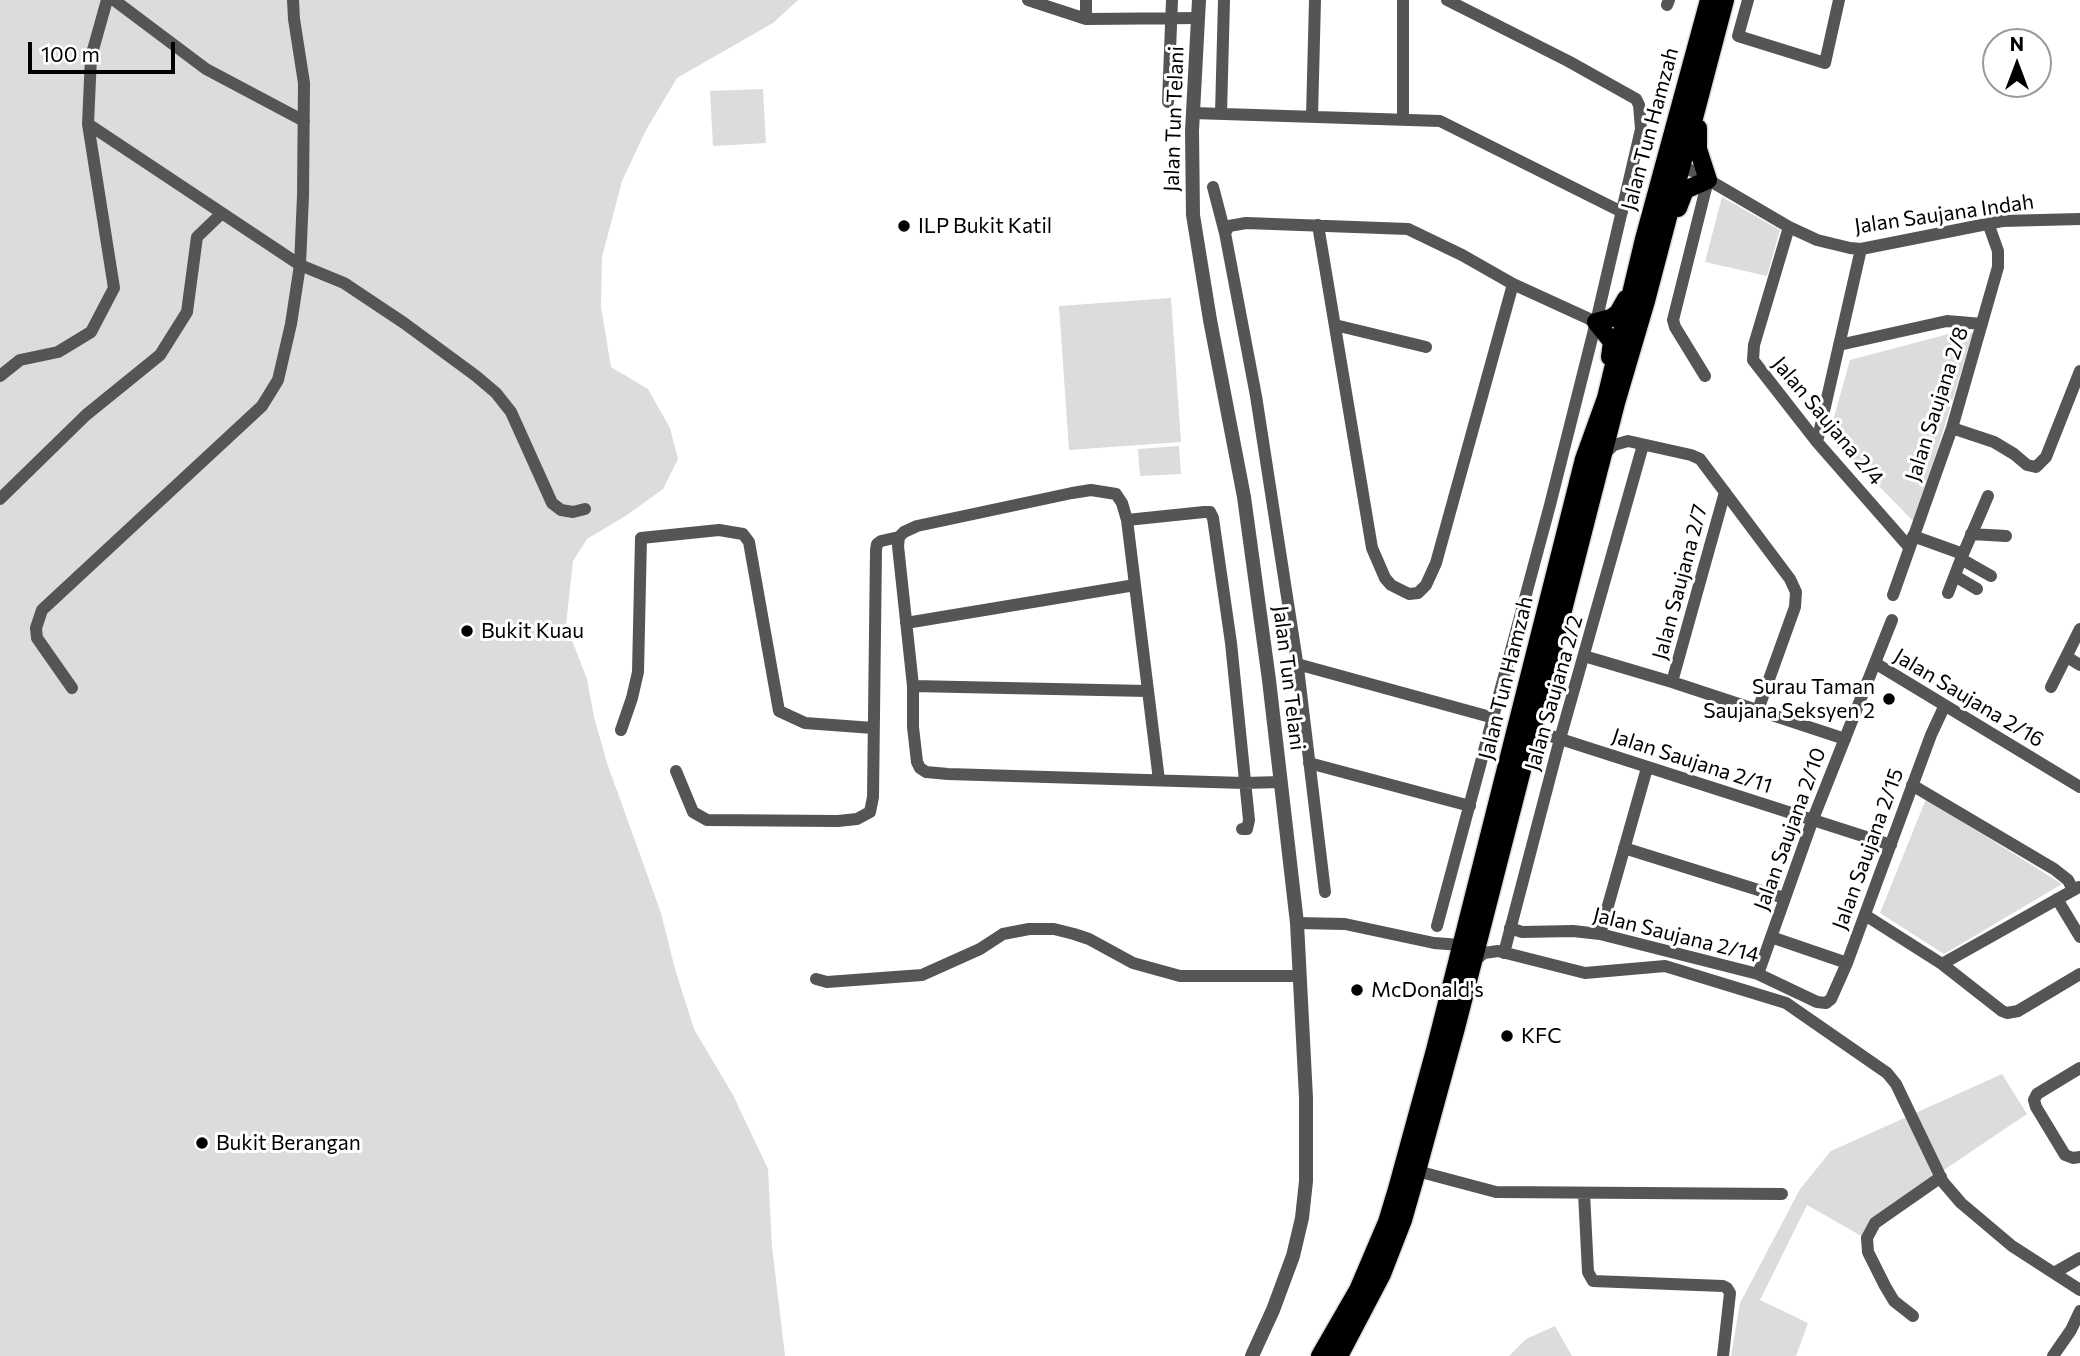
<!DOCTYPE html>
<html>
<head>
<meta charset="utf-8">
<style>
  body { margin:0 }
  #map { position:relative; width:2080px; height:1356px; overflow:hidden; background:#fff; font-family:Commissioner,sans-serif }
  canvas { display:block }
  .north { position:absolute; left:1982px; top:28px; width:70px; height:70px; box-sizing:border-box; background:#fff; border:2px solid #999; border-radius:50%; rotate:0deg; font-size:19px; font-weight:700; line-height:28px; text-align:center; color:#000 }
  .north::after { content:''; display:block; margin:auto; width:24px; height:32px; background:#000; clip-path:polygon(50% 0,100% 100%,50% 72%,0 100%) }
  .scale { position:absolute; left:28px; top:42px; width:147px; height:32px; box-sizing:border-box; border:4px solid #000; border-top:0; padding-left:9px; font-size:21px; line-height:24px; white-space:nowrap; color:#000; -webkit-text-stroke:5px #fff; paint-order:stroke }
</style>
</head>
<body>
<div id="map">
<canvas width="2080" height="1356"></canvas>
<div class="north">N</div>
<div class="scale">100 m</div>
</div>
<script>
const ctx = document.querySelector('canvas').getContext('2d');
ctx.lineJoin = 'round';
function paint(path, color) { ctx.fillStyle = color; ctx.fill(path, 'evenodd'); }
const poly = rows => new Path2D(rows.map(r => 'M' + r).join(''));
function trace(path, color, width, dash) { ctx.strokeStyle = color; ctx.lineWidth = width; ctx.lineCap = dash ? 'butt' : 'round'; ctx.setLineDash(dash || []); ctx.stroke(path); }
function label(font, color, halo, rows, align = 'center') {
  ctx.font = font + ' Commissioner,sans-serif'; ctx.lineWidth = 6; ctx.setLineDash([]); ctx.textBaseline = 'middle'; ctx.strokeStyle = halo; ctx.fillStyle = color; for (const [text, x, y, turn = 0] of rows) {
    ctx.save(); ctx.translate(x, y); ctx.rotate((+turn || 0) * Math.PI / 180); ctx.textAlign = isNaN(turn) ? turn : align; if (halo) ctx.strokeText(text, 0, 0); ctx.fillText(text, 0, 0); ctx.restore();
  }
}
paint(poly([
  [0,0,798,0,773,23,677,78,646,130,622,181,602,257,601,307,611,367,648,389,670,428,678,459,663,489,627,515,587,539,573,561,566,625,587,679,594,717,607,763,661,913,675,969,694,1029,733,1095,768,1169,772,1247,785,1356,0,1356],
  [763,89,766,143,713,146,710,91],
  [1722,197,1780,230,1767,276,1705,262],
  [1171,298,1181,442,1069,450,1059,306],
  [1960,331,1973,333,1915,523,1829,435,1850,360],
  [1179,446,1181,474,1140,476,1138,449],
  [1926,799,2062,884,1944,954,1880,913],
  [2002,1074,2027,1114,1871,1219,1863,1237,1807,1205,1760,1300,1808,1323,1796,1356,1731,1356,1740,1303,1800,1189,1831,1151],
  [1555,1326,1572,1356,1509,1356,1526,1339]
]), '#dcdcdc');
const primary = poly([
  [1678,208,1685,190,1708,180,1698,149,1698,128],
  [1610,357,1612,342,1596,322,1611,318,1618,313,1626,299],
  [1320,1356,1358,1290,1387,1222,1397,1189,1435,1050,1584,459,1606,398,1644,239,1709,0],
  [1339,1356,1382,1274,1403,1220,1415,1178,1456,1028,1616,403,1646,301,1725,0]
]);
trace(primary, '#dbdbdb', 21);
trace(poly([
  [114,0,206,69,304,121],
  [1028,0,1086,19,1198,18],
  [1403,0,1403,120],
  [1748,0,1738,36,1825,63,1839,0],
  [1667,5,1669,0],
  [1086,19,1086,0],
  [1168,102,1172,0],
  [1193,113,1440,121,1622,212],
  [1221,114,1224,0],
  [1312,117,1315,0],
  [88,124,300,265,344,283,404,323,476,376,496,393,511,412,552,503,561,510,573,512,585,509],
  [1676,164,1695,172,1789,227,1817,240,1850,248,1861,249,2002,221,2080,219],
  [1213,187,1225,233],
  [1318,225,1372,548,1385,578,1391,585,1409,594,1418,593,1426,585,1436,563,1513,284],
  [1789,227,1754,345,1753,360,1817,442,1909,547],
  [1335,325,1426,347],
  [1839,345,1947,321,1982,324],
  [0,376,20,360,58,352,91,332,114,288,88,124,91,57,107,0],
  [1705,376,1675,327,1673,320,1708,180],
  [1952,428,1994,442,2014,454,2027,465,2036,467,2046,457,2080,371],
  [1817,442,1861,249],
  [1604,454,1614,445,1628,441,1691,455,1700,459,1790,579,1796,592,1795,607,1758,710],
  [0,499,86,415,160,355,187,312,197,237,222,213],
  [1127,520,1204,512,1210,512,1213,518,1231,643,1249,820,1247,829,1242,829],
  [1971,534,2006,536],
  [1913,536,1963,554,1988,496],
  [1961,559,1991,576],
  [1955,576,1977,589],
  [1948,593,1963,554],
  [1893,595,1952,428,1998,267,1998,251,1988,223],
  [906,623,1135,585],
  [1584,656,1672,682,1845,739],
  [2067,657,2080,665],
  [1875,663,2080,787],
  [1297,664,1494,718],
  [1672,682,1725,492],
  [913,686,1147,691],
  [2051,687,2080,629],
  [72,688,37,638,36,628,42,610,262,406,278,380,291,324,300,265,303,196,304,83,294,19,293,0],
  [621,730,632,698,638,672,641,538,719,530,743,534,749,542,779,711,805,723,873,728],
  [1528,749,1539,740,1551,736,1891,845],
  [1309,763,1470,806],
  [676,771,693,812,707,820,838,821,857,819,870,812,873,797,876,550,877,544,881,541,899,537],
  [1159,780,1127,520,1122,503,1116,494,1091,490,1072,493,917,526,904,532,899,537,898,546,913,686,913,727,917,762,920,768,926,772,948,774,1244,783,1281,782],
  [1912,785,2054,869,2068,880,2073,890],
  [1624,848,1784,898],
  [1325,892,1298,668,1256,396,1225,233,1229,226,1246,223,1408,229,1462,255,1513,284,1596,322],
  [2057,899,2080,937],
  [1865,915,1942,964,2002,1011,2007,1013,2018,1011,2080,974],
  [1297,923,1345,924,1434,943,1461,945],
  [1437,926,1550,505,1596,322,1641,129,1639,105,1636,99,1568,61,1447,0],
  [1510,928,1522,932,1573,931,1600,934,1758,974,1817,1002,1826,1003,1831,999,1847,963,1931,735,1944,707],
  [1600,934,1647,768],
  [1771,937,1847,963],
  [1504,953,1560,739,1643,445],
  [1474,961,1484,953,1498,951,1585,973,1665,966,1786,1003,1887,1073,1896,1084,1943,1182,1961,1203,2012,1246,2080,1290],
  [1942,964,2079,887],
  [1758,974,1813,819,1892,620],
  [816,979,827,982,922,975,980,949,1003,934,1029,929,1054,929,1074,934,1089,939,1133,963,1180,976,1300,976],
  [2080,1068,2037,1094,2034,1100,2036,1107,2065,1155,2073,1158,2080,1157],
  [1417,1171,1496,1192,1782,1194],
  [1584,1193,1588,1272,1593,1281,1723,1286,1727,1288,1730,1293,1723,1356],
  [2054,1273,2080,1258],
  [1913,1316,1894,1301,1885,1286,1868,1252,1867,1238,1875,1223,1941,1177],
  [2053,1356,2071,1330,2080,1311]
]), '#555', 12);
trace(poly([
  [1199,0,1192,131,1193,215,1210,320,1244,497,1269,680,1297,923,1306,1098,1306,1181,1302,1218,1293,1256,1273,1310,1252,1356]
]), '#555', 14);
trace(primary, '#000', 18);
for (const [x, y, r, color] of [
  [904,226,7,"#000"],
  [467,631,7,"#000"],
  [1889,699,7,"#000"],
  [1357,990,7,"#000"],
  [1507,1036,7,"#000"],
  [202,1143,7,"#000"]
]) { const dot = new Path2D(); dot.arc(x, y, r, 0, 2 * Math.PI); ctx.fillStyle = color; ctx.fill(dot); trace(dot, '#fff', 2.5); }
label('21px', '#000', '#fff', [
  ["Jalan Tun Telani",1174,119,-88],
  ["Jalan Tun Hamzah",1650,129,-75],
  ["Jalan Saujana Indah",1944,214,-8],
  ["Jalan Saujana 2/8",1937,404,-72],
  ["Jalan Saujana 2/4",1828,421,50],
  ["Jalan Saujana 2/7",1680,582,-75],
  ["Jalan Tun Telani",1289,678,83],
  ["Jalan Tun Hamzah",1506,678,-76],
  ["Jalan Saujana 2/2",1554,693,-74],
  ["Jalan Saujana 2/16",1969,698,31],
  ["Jalan Saujana 2/11",1692,761,18],
  ["Jalan Saujana 2/10",1790,829,-70],
  ["Jalan Saujana 2/15",1868,849,-70],
  ["Jalan Saujana 2/14",1676,935,14]
]);
label('21px', '#000', '#fff', [
  ["ILP Bukit Katil",918,226],
  ["Bukit Kuau",481,631],
  ["Surau Taman",1875,687,"right"],
  ["Saujana Seksyen 2",1875,711,"right"],
  ["McDonald's",1371,990],
  ["KFC",1521,1036],
  ["Bukit Berangan",216,1143]
], 'left');
</script>
</body>
</html>
